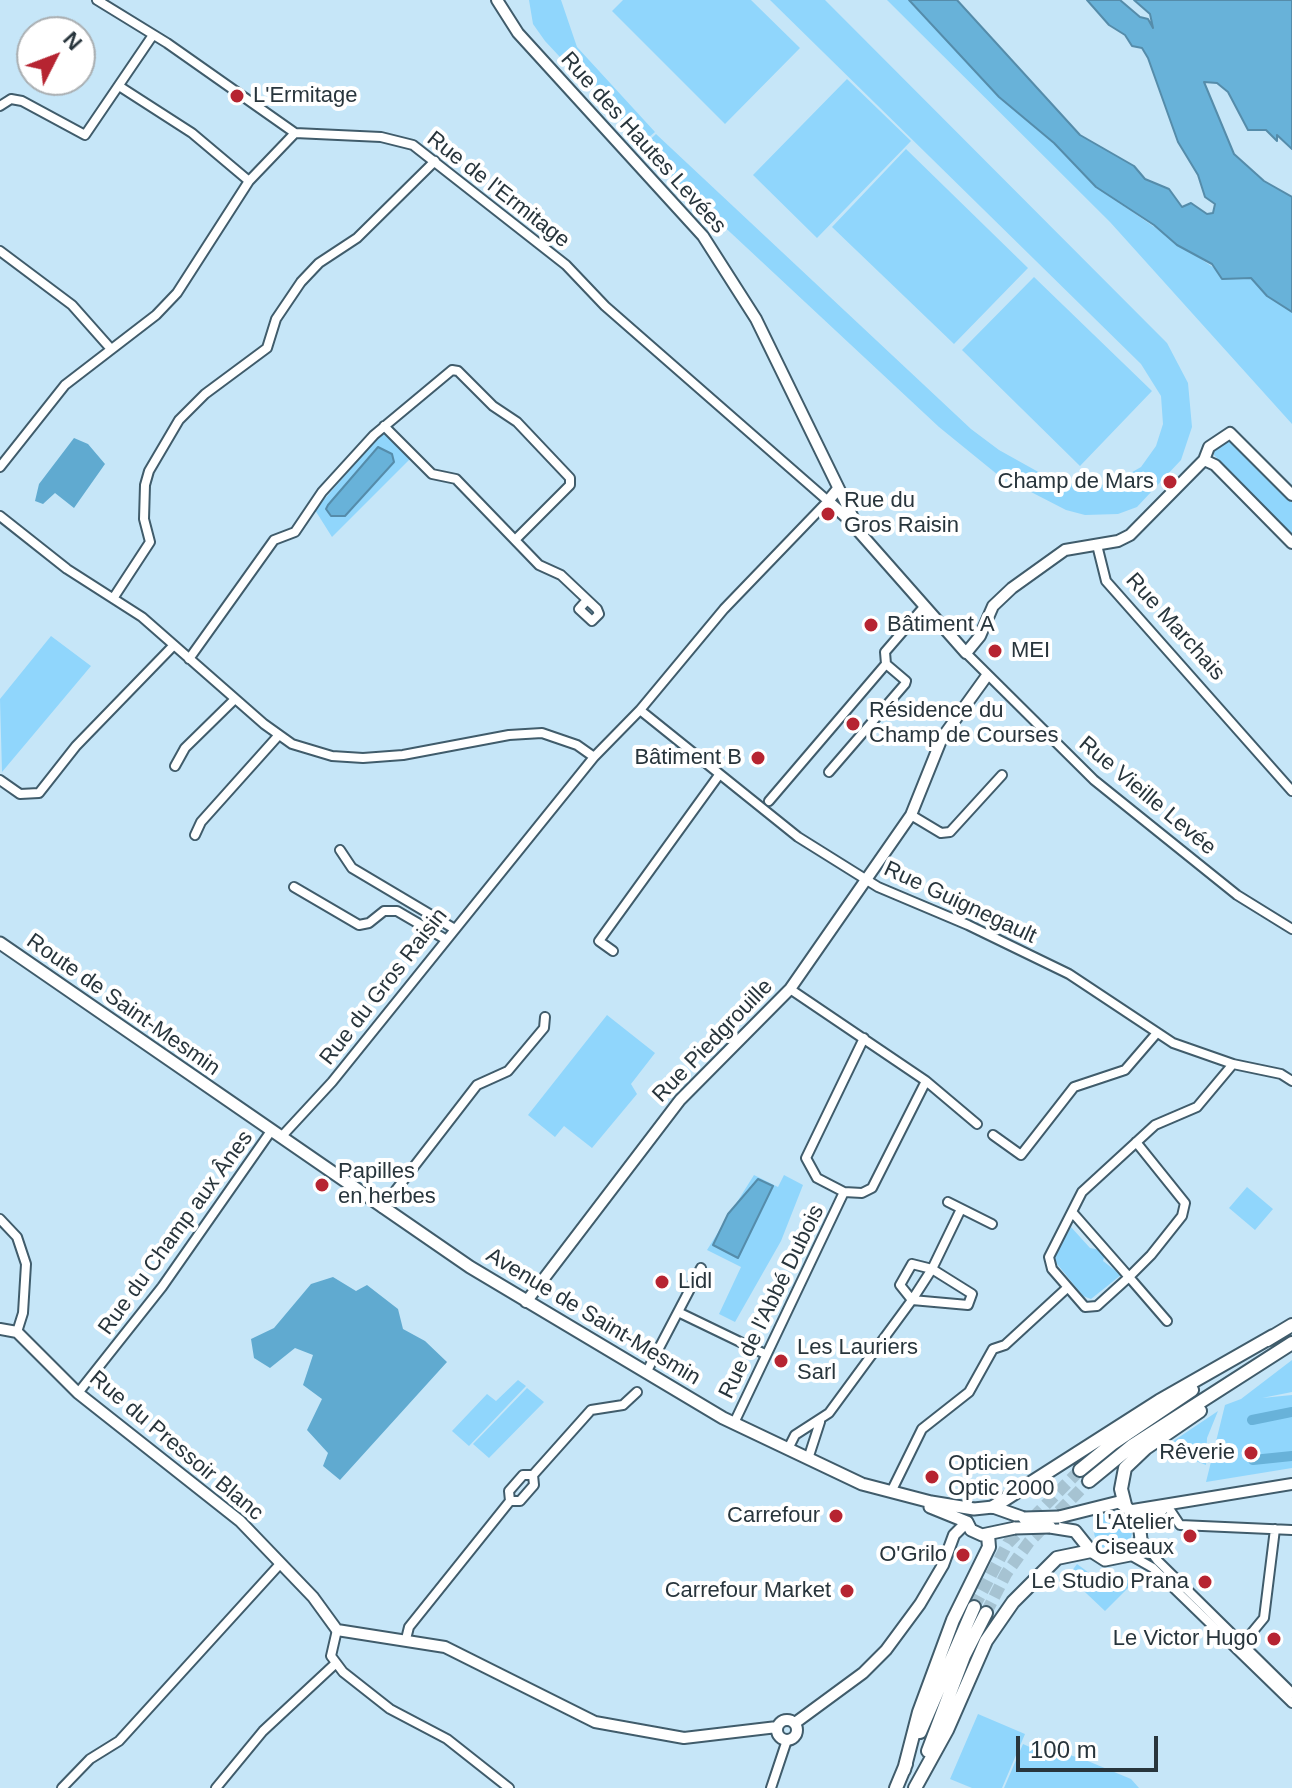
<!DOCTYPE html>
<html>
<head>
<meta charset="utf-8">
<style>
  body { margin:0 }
  #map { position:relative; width:1292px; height:1788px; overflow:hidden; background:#c6e6f8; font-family:Arial,sans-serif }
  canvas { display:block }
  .north { position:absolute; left:16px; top:16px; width:80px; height:80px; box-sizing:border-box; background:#fff; border:2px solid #a9aeb1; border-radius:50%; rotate:48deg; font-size:22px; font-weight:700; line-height:32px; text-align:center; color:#28353c }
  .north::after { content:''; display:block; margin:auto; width:28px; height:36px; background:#b62431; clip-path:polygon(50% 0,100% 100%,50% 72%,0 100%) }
  .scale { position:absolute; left:1016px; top:1736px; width:142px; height:36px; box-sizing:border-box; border:4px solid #28353c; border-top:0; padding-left:10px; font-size:24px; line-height:28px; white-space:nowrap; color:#28353c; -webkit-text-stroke:6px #fff; paint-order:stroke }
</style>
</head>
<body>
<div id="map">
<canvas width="1292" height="1788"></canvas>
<div class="north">N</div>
<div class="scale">100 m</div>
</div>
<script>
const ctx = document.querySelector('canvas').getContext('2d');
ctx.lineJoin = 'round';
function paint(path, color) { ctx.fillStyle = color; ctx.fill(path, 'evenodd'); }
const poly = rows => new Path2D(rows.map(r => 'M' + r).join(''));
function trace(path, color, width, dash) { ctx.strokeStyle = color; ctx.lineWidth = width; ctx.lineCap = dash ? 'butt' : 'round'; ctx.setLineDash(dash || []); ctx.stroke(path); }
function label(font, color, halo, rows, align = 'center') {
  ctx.font = font + ' Arial,sans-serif'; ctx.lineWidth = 8; ctx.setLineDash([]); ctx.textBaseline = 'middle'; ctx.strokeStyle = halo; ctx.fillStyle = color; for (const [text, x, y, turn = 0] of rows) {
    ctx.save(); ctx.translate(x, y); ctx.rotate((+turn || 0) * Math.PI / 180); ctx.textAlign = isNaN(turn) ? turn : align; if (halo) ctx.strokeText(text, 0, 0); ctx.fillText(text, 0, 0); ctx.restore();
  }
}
paint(poly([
  [529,0,561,0,577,47,655,132,641,144,545,41,533,24],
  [623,0,751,0,800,48,725,124,612,11],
  [770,0,825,0,1167,343,1188,383,1192,427,1181,460,1137,507,1118,514,1085,515,1066,510,998,475,939,427,672,178,643,146,656,134,971,429,999,450,1042,474,1068,483,1101,485,1115,482,1141,467,1156,446,1163,424,1161,396,1141,364],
  [887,0,909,0,999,97,1054,143,1096,187,1220,272,1229,277,1251,278,1267,296,1292,312,1292,424,1110,222],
  [847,79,911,141,817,238,753,175],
  [906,149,1028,268,954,344,832,227],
  [1034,277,1152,391,1080,466,962,350],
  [382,433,387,433,411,458,332,537,315,510],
  [1223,440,1230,440,1292,502,1292,536,1214,455,1214,449],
  [51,636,91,666,2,772,0,699],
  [607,1015,655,1053,631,1084,637,1094,592,1148,564,1126,555,1137,528,1115],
  [754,1175,778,1187,784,1175,803,1185,781,1241,735,1322,719,1314,741,1267,707,1250],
  [1247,1187,1273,1209,1255,1230,1229,1208],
  [1071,1227,1090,1248,1101,1250,1105,1254,1103,1261,1121,1275,1091,1299,1083,1296,1053,1259],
  [1292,1360,1292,1392,1262,1398,1292,1395,1292,1468,1206,1482,1225,1405,1241,1399],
  [518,1380,526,1386,469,1446,452,1431,487,1394,496,1401],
  [527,1388,544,1402,489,1458,473,1444],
  [1218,1411,1207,1438,1206,1465,1163,1448],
  '1094 1531a19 19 0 1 1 38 0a19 19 0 1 1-38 0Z',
  [1077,1564,1096,1578,1106,1581,1126,1579,1132,1584,1105,1611,1068,1576],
  [978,1714,1025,1734,1002,1788,972,1788,950,1779],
  [1023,1744,1052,1757,1066,1754,1083,1759,1131,1779,1139,1788,1004,1788]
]), '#90d6fc');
paint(poly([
  [74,438,88,444,105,464,74,508,55,493,43,504,35,501,39,484],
  [333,1277,356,1291,367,1285,398,1309,403,1329,425,1341,447,1362,340,1480,323,1466,328,1453,307,1430,322,1399,303,1385,313,1355,295,1348,270,1368,254,1358,251,1339,274,1328,311,1284]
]), '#60aad0');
const water = poly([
  [909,0,957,0,1080,135,1134,166,1145,179,1169,189,1182,207,1191,203,1207,214,1213,213,1215,204,1205,197,1198,175,1178,142,1148,58,1142,48,1132,46,1125,35,1109,25,1087,0,1120,0,1140,17,1148,19,1153,28,1150,14,1134,0,1292,0,1292,149,1277,135,1277,141,1266,130,1248,130,1228,92,1217,83,1204,82,1234,154,1264,181,1292,197,1292,312,1267,296,1251,278,1222,279,1212,264,1177,245,1154,225,1096,187,1054,143,999,97,909,0],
  [378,447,392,454,394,462,345,516,331,516,326,509,328,505,378,447],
  [758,1179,773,1186,738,1258,713,1245,728,1214,758,1179]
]);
paint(water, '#68b2d9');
trace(water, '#558caa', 2);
trace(poly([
  [1252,1420,1292,1412],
  [1253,1460,1292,1456]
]), '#68b2d9', 10);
trace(poly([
  [974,1607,1008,1543,1080,1470],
  [986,1613,1006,1574,1029,1542,1089,1481]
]), '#a6c3d2', 12, [12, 6]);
const minor = poly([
  [97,0,167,43,295,133,381,137,413,145,566,265,605,306,828,501,724,609,640,710,594,757,332,1082,283,1135],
  [119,86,192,133,249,181],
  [0,106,11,99,22,101,85,135,153,35],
  [0,251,72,305,111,349],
  [384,426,432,474,456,479,539,565,561,575,597,609,599,614,592,621,579,609,587,600],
  [0,467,65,385,156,315,177,293,249,181,295,133],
  [0,516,67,569,142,617,264,724,292,744,332,756,363,758,403,755,509,735,542,733,577,745,594,757],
  [1097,545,1106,581,1292,791],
  [114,597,150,542,144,519,145,485,149,471,179,420,205,394,267,348,276,319,301,282,319,263,357,238,435,161],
  [966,653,1094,780,1237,895,1292,929],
  [189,659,274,540,295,532,322,492,374,435,452,370,458,371,493,406,517,422,570,478,570,485,515,540],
  [640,710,798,837,878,887,968,925,1069,974,1173,1043,1233,1064,1281,1074,1292,1081],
  [175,766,185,748,235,699],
  [829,772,905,684,906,681,886,664],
  [0,780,20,794,39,793,76,746,174,645],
  [769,801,886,664,885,652,923,608],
  [911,815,941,833,950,832,1002,775],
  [195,835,201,822,278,736],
  [340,850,352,868,453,928],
  [294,887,359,925,369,923,384,911,397,911,445,939],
  [613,951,599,941,719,775],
  [790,989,926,1081,977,1124],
  [993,1135,1021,1155,1074,1087,1125,1070,1156,1034],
  [844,1192,862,1193,872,1188,926,1081],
  [948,1202,992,1224],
  [382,1208,477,1085,508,1071,544,1028,545,1017],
  [1072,1212,1129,1277,1151,1255,1182,1216,1185,1203,1136,1142],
  [0,1219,17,1237,26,1264,23,1313,17,1332],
  [912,1264,932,1269,972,1294,968,1305,912,1300,900,1285,912,1264],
  [678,1312,765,1354],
  [1167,1321,1129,1277,1097,1306,1085,1307,1052,1269,1049,1257,1082,1192,1155,1125,1197,1107,1233,1064],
  [646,1373,701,1268],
  [78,1393,162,1287,271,1131],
  [734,1423,844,1192,817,1178,806,1158,864,1038],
  [788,1449,795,1435,829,1413,912,1300,932,1269,961,1209],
  [808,1459,820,1422],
  [891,1492,922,1429,969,1392,993,1349,1005,1345,1067,1288],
  [510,1501,520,1501,534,1485,533,1475],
  [1168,1507,1180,1525,1292,1530],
  [1141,1539,1158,1561,1292,1693],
  [1130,1555,1153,1568,1292,1703],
  [337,1630,331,1656,343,1672,390,1709,447,1739,509,1788],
  [406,1639,409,1627,510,1501,509,1491,523,1475,533,1475,591,1410,623,1405,637,1392],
  [1240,1647,1264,1618,1275,1529],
  [62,1788,90,1759,119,1741,280,1564],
  [216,1788,263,1731,335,1664],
  [771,1788,787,1740]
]);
const tertiary = poly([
  [497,0,518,33,703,236,756,319,860,532],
  [1204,460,1209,447,1230,433,1292,495],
  [1204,460,1215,465,1292,543],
  [837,490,828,501,846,517,966,653,980,636,993,606,1012,588,1065,550,1118,541,1130,535,1204,460],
  [526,1302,680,1100,790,989,911,815,942,738,986,677],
  [0,1329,17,1332,78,1393,240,1521,313,1597,337,1630,445,1647,595,1722,684,1738,777,1727],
  [1133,1510,1292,1484],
  [1142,1529,1164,1508],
  '777 1730a10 10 0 1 1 20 0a10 10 0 1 1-20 0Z',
  [795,1723,863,1673,886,1650,920,1604,943,1565,954,1535,967,1522]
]);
const secondary = poly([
  [0,943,470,1267,723,1418,862,1484,931,1502,974,1509,993,1507,1024,1518],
  [930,1507,967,1522,971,1530,982,1535,1015,1528],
  [1050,1527,1075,1531,1091,1551,1105,1560,1130,1555,1141,1539,1138,1516,1119,1502,1059,1517]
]);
const primary = poly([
  [1267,1340,1292,1325],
  [1080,1470,1112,1444,1192,1390],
  [1089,1481,1133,1445,1292,1343],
  [1125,1505,1121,1489,1125,1468,1146,1448,1200,1411],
  [993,1507,1159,1401,1273,1336],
  [920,1732,974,1607],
  [928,1751,964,1656,986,1613],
  [904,1770,919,1712,953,1620,989,1547,988,1535],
  [896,1788,906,1764],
  [915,1788,947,1730,986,1641,1013,1602,1057,1558,1091,1551]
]);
trace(minor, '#405c6b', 12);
trace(tertiary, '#405c6b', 14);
trace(secondary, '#405c6b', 15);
trace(primary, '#405c6b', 16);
trace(minor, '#fff', 8);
trace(tertiary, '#fff', 10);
trace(secondary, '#fff', 11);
trace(primary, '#fff', 12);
const secondaryBridge = poly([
  [1024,1518,1059,1517],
  [1015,1528,1050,1527]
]);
trace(secondaryBridge, '#405c6b', 15, []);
trace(secondaryBridge, '#fff', 11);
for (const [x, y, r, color] of [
  [237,96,8,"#b62431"],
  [1170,482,8,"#b62431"],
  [828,514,8,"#b62431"],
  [871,625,8,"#b62431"],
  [995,651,8,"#b62431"],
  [853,724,8,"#b62431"],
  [758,758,8,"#b62431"],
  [322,1185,8,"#b62431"],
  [662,1282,8,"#b62431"],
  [781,1361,8,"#b62431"],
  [1251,1453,8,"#b62431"],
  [932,1477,8,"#b62431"],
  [836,1516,8,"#b62431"],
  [1190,1536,8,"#b62431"],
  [963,1555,8,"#b62431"],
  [1205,1582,8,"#b62431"],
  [847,1591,8,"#b62431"],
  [1274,1639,8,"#b62431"]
]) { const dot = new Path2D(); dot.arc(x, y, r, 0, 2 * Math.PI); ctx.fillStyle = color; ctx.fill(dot); trace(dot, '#fff', 3); }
label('22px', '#28353c', '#fff', [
  ["L'Ermitage",253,96],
  ["Champ de Mars",1154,482,"right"],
  ["Rue du",844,501],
  ["Gros Raisin",844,526],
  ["Bâtiment A",887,625],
  ["MEI",1011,651],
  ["Résidence du",869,711],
  ["Champ de Courses",869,736],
  ["Bâtiment B",742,758,"right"],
  ["Papilles",338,1172],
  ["en herbes",338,1197],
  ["Lidl",678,1282],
  ["Les Lauriers",797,1348],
  ["Sarl",797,1373],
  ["Rêverie",1235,1453,"right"],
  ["Opticien",948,1464],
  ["Optic 2000",948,1489],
  ["Carrefour",820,1516,"right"],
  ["L'Atelier",1174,1523,"right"],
  ["Ciseaux",1174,1548,"right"],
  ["O'Grilo",947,1555,"right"],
  ["Le Studio Prana",1189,1582,"right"],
  ["Carrefour Market",831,1591,"right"],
  ["Le Victor Hugo",1258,1639,"right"]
], 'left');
label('22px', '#28353c', '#fff', [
  ["Rue des Hautes Levées",643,143,48],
  ["Rue de l'Ermitage",498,190,38],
  ["Rue Marchais",1175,627,48],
  ["Rue Vieille Levée",1147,796,40],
  ["Rue Guignegault",960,903,25],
  ["Rue du Gros Raisin",384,987,-52],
  ["Route de Saint-Mesmin",123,1005,35],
  ["Rue Piedgrouille",713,1041,-46],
  ["Rue du Champ aux Ânes",176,1233,-54],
  ["Rue de l'Abbé Dubois",772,1302,-64],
  ["Avenue de Saint-Mesmin",593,1317,31],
  ["Rue du Pressoir Blanc",176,1446,40]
]);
</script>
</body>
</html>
